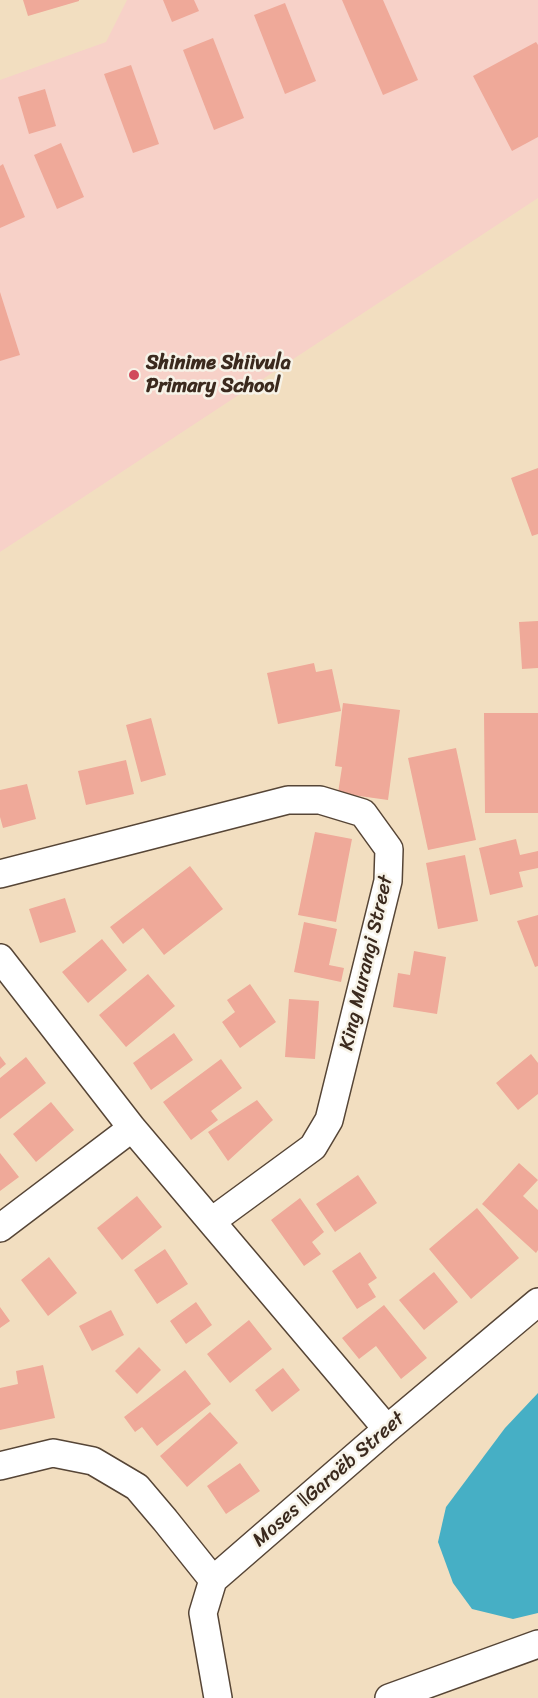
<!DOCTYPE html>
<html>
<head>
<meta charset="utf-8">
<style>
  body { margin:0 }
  canvas { display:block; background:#f2dec0 }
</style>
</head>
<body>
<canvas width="538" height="1698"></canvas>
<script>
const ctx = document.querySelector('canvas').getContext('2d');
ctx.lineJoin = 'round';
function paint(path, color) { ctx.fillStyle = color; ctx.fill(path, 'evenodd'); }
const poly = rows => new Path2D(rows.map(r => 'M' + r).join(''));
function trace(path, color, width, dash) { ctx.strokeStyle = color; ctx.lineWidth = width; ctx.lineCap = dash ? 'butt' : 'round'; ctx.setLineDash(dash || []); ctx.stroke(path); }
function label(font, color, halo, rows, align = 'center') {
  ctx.font = font + ' Sriracha,sans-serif'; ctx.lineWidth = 5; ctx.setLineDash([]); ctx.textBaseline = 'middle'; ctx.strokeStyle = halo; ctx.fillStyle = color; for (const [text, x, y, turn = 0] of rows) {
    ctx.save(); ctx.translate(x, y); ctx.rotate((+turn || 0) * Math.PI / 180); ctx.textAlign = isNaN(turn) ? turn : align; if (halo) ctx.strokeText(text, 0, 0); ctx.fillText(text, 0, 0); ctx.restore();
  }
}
paint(poly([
  [127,0,538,0,538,198,0,552,0,80,106,42]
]), '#f7d1c8');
paint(poly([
  [538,1393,538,1613,513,1619,472,1609,453,1583,438,1542,446,1507,505,1428]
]), '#46afc5');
paint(poly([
  [23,0,79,0,79,1,28,16],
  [163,0,194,0,199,11,172,22],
  [342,0,383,0,418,80,383,95],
  [285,3,316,81,285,94,254,15],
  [213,38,244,118,214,130,183,50],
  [536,42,538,45,538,137,512,151,473,76],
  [131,65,159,144,133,153,104,74],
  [45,89,56,126,29,134,18,97],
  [61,143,84,197,57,209,34,155],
  [3,164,25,217,0,228,0,166],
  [0,292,20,355,0,361],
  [538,468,538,534,532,536,511,478],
  [538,621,538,668,522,669,519,622],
  [314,663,316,672,332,669,341,711,278,724,267,673],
  [343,703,400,710,388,800,338,793,342,767,335,766],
  [484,713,538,713,538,813,485,813],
  [151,718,166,775,141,782,126,725],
  [456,748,476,840,428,850,408,758],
  [126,760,134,794,86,805,78,771],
  [27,784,36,819,3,828,0,817,0,790],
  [315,832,352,839,336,922,298,915],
  [516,839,520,855,538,851,538,868,519,872,523,887,490,895,479,848],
  [465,855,478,921,438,929,426,863],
  [190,866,223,909,164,955,143,928,123,944,110,927],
  [65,898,76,932,40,943,29,909],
  [538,915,538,966,535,967,517,921],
  [304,922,337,929,329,965,344,968,341,982,294,972],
  [102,939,127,970,88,1003,62,972],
  [414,951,446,957,437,1014,393,1007,398,973,410,975],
  [148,974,175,1006,126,1047,99,1015],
  [250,984,276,1022,240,1048,222,1022,235,1012,227,1000],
  [289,999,319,1001,315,1059,285,1057],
  [174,1033,193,1060,151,1090,133,1063],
  [531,1054,538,1063,538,1094,518,1110,496,1083],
  [0,1056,6,1064,0,1069],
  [26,1057,46,1083,0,1119,0,1078],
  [221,1059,242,1088,211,1111,218,1120,191,1140,163,1102],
  [257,1100,273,1120,228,1161,208,1132],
  [51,1102,74,1130,36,1162,13,1134],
  [0,1153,19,1177,0,1191],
  [519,1163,538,1180,523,1196,538,1210,538,1250,536,1253,482,1204],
  [358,1175,377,1203,335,1232,316,1204],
  [137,1196,162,1227,122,1260,97,1228],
  [300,1198,324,1232,312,1242,321,1254,304,1266,271,1220],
  [477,1208,519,1258,471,1299,429,1249],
  [165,1249,188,1284,157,1304,134,1270],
  [360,1252,377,1278,368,1284,376,1297,357,1309,332,1271],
  [49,1257,77,1293,48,1316,21,1280],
  [434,1272,458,1302,424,1330,399,1300],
  [196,1302,212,1325,186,1344,170,1321],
  [384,1305,427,1358,401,1379,376,1346,359,1359,342,1338],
  [0,1307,10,1321,0,1328],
  [111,1310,124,1335,92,1351,79,1326],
  [249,1320,272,1349,230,1383,207,1354],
  [139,1347,161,1370,137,1394,115,1371],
  [43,1365,55,1418,0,1430,0,1388,18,1384,16,1371],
  [283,1368,300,1390,272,1412,255,1390],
  [185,1370,211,1404,157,1446,142,1427,135,1432,124,1417],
  [210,1412,238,1443,187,1487,160,1456],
  [240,1463,260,1491,226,1514,207,1486]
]), '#efa999');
const minor = poly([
  [0,874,288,800,320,800,363,813,389,849,388,881,329,1120,313,1147,212,1221],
  [0,958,132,1128,387,1429],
  [0,1228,132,1128],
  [0,1466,53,1453,93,1461,137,1487,165,1520,213,1580],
  [218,1698,203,1613,213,1580,387,1429,538,1302],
  [389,1698,538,1644]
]);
trace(minor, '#564536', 30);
trace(minor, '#fff', 27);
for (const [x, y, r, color] of [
  [134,375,6,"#d1495b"]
]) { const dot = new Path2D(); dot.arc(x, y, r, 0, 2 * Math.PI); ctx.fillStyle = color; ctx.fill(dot); trace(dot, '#f7f3e8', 2); }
label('bold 20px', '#3b2a1e', '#f7f3e8', [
  ["Shinime Shiivula",146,364],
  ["Primary School",146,387]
], 'left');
label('20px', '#3b2a1e', '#f7f3e8', [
  ["King Murangi Street",367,963,-77],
  ["Moses ǁGaroëb Street",329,1480,-41]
]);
</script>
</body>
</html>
